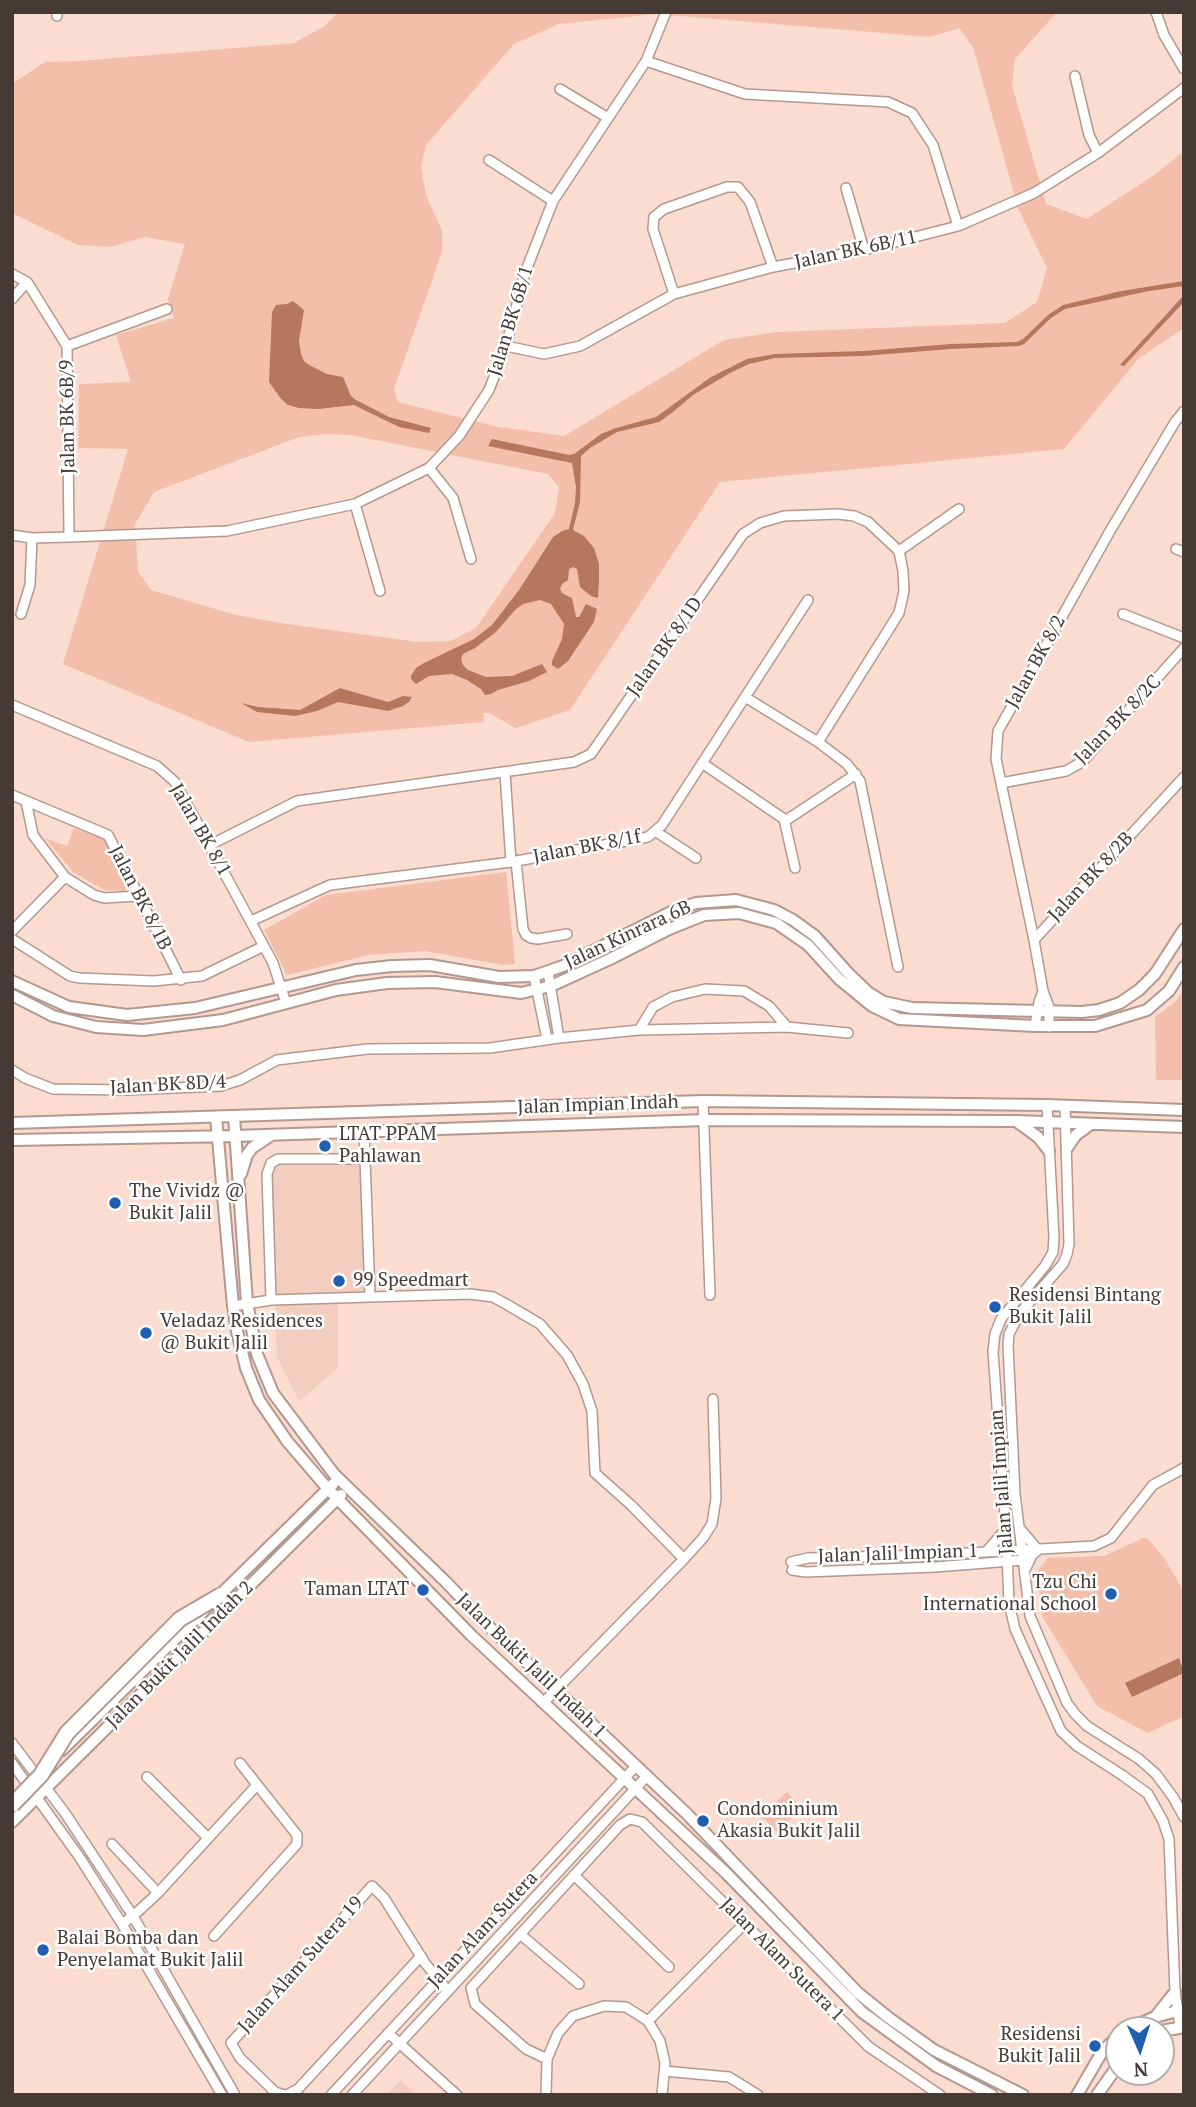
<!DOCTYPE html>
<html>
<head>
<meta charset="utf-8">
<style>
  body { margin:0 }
  #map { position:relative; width:1196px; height:2107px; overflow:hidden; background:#fadcd0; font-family:"PT Serif",serif }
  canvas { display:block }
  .frame { position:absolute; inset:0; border:14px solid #453a35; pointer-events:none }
  .north { position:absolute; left:1105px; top:2016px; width:70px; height:70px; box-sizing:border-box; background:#fff; border:2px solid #b5b0ae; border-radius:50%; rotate:177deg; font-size:19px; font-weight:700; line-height:28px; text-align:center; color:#453a35 }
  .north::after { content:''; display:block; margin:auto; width:24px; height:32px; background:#205eaf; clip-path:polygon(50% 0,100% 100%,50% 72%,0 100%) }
</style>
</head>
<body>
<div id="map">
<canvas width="1196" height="2107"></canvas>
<div class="frame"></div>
<div class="north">N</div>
</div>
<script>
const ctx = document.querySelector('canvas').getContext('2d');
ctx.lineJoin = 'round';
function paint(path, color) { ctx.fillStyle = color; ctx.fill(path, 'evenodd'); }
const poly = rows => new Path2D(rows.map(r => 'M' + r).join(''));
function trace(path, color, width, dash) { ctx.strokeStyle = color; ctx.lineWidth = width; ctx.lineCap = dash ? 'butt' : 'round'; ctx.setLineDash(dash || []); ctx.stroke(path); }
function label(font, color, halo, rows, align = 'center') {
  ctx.font = font + ' "PT Serif",serif'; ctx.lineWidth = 5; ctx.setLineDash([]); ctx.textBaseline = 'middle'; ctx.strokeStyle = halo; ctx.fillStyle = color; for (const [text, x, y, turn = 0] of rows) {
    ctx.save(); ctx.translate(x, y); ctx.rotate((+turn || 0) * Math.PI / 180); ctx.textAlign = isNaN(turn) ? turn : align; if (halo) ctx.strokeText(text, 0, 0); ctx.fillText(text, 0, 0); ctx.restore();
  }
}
paint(poly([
  [362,1161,366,1293,338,1295,338,1368,299,1401,277,1357,270,1176,273,1166,280,1164],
  [401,2080,415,2095,387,2095]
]), '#f3cdbe');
paint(poly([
  [338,12,1057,12,1015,59,1012,85,1046,204,1087,219,1154,175,1184,151,1184,328,1139,358,1064,449,720,482,570,710,516,728,489,713,483,713,484,722,249,742,63,664,128,449,78,448,79,384,131,382,116,335,174,318,168,299,185,244,145,237,110,247,78,245,12,213,12,84,45,62,79,61,294,43,325,26],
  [657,14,930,37,959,28,973,47,1018,208,1047,268,1037,302,1005,323,776,332,724,340,564,436,499,427,398,402,394,389,442,252,442,231,426,195,421,166,426,145,514,44,559,24],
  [327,434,350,435,548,474,559,487,555,513,476,628,451,641,418,642,287,624,236,615,151,590,138,571,135,524,154,492,299,437],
  [74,828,106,840,128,884,125,891,104,890,73,872,45,838,67,846],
  [506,872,515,964,503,965,425,951,369,955,287,975,264,930,326,895],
  [1184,989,1184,1080,1156,1080,1155,1017,1175,1002],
  [1143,1538,1147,1538,1165,1559,1184,1592,1184,1716,1148,1733,1097,1706,1042,1616,1037,1572,1048,1558,1104,1556],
  [787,1792,802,1808,777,1832,761,1816]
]), '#f4bfaa');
paint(poly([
  [1184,281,1184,286,1149,291,1065,309,1051,318,1024,344,1019,346,951,349,863,356,775,358,749,364,730,373,693,395,673,412,659,422,617,432,590,448,581,456,580,502,573,530,584,536,594,548,599,564,599,582,598,598,591,596,580,587,577,569,573,567,569,569,568,580,562,584,560,589,562,593,572,598,576,617,579,617,586,604,597,609,594,622,568,661,558,669,552,665,552,661,562,639,564,624,551,604,540,600,523,604,515,610,496,632,475,648,463,654,461,659,463,665,468,670,486,677,512,676,542,664,547,672,529,681,498,690,491,694,485,695,481,689,467,680,452,674,429,676,416,684,411,679,411,676,416,668,424,663,474,639,492,625,519,590,553,537,562,531,569,529,575,503,576,487,572,463,488,446,492,439,569,455,574,454,601,434,616,428,656,417,711,377,747,359,775,354,863,351,952,344,1017,342,1023,339,1048,315,1063,305,1121,291],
  [1184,295,1184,302,1124,366,1120,365],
  [293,301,304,310,299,341,301,354,304,361,309,365,327,374,343,377,351,396,356,400,389,417,431,428,429,433,399,427,354,405,318,409,299,408,288,405,281,399,269,382,272,312,276,305,287,304],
  [340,688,388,702,403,696,412,697,409,702,403,706,388,711,338,702,317,711,295,716,257,712,241,703,258,707,300,710],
  [1179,1658,1184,1673,1132,1697,1125,1683]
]), '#b5775e');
const minor = poly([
  [57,12,57,16],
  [1156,12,1164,35,1184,69],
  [646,61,745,94,888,102,912,113,933,145,958,226],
  [1075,76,1089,135,1098,153],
  [560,89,608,118],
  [489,160,553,201],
  [846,188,864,250],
  [12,274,27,282,67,346,69,537],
  [674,294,653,229,654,217,664,209,727,187,738,187,750,202,773,267],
  [12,299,27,282],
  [67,346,167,309],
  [506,346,544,354,580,346,674,294,773,267,864,250,958,226,1034,193,1098,153,1184,88],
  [429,468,453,498,471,559],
  [355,504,380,591],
  [12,535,32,538,69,537,227,531,355,504,429,468,459,436,489,390,506,346,525,273,553,201,646,61,666,12],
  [1176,549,1184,552],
  [899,551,959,509],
  [21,614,30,585,32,538],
  [1123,614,1184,638],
  [745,697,818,742,847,764,860,781,898,967],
  [12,705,157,766,175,782,273,963,286,1003],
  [702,763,784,819,795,868],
  [505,773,511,862],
  [1001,783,1066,771,1082,762,1184,648],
  [12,795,108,835,181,980],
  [26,801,33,835,65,877,94,895,104,898,139,896],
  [785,821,856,774],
  [655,831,696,858],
  [210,845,297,801,574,762,591,754,743,534,760,523,784,516,838,514,854,516,868,522,899,551,903,571,904,591,899,613,818,742],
  [516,861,523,929,526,935,531,938,538,939,567,934],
  [251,921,330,885,511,862,648,837,662,825,808,600],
  [12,931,65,877],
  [12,939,70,976,79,978,154,981,202,976,264,946],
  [1034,940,1184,777],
  [548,972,559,1038],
  [534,976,547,1039],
  [1035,1026,1039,1002,1043,991],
  [1049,1027,1049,1007,1043,991,1034,940,996,759,998,731,1110,531,1175,422,1184,411],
  [639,1030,653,1007,672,997,705,989,744,991,769,1006,787,1027],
  [12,1070,25,1078,53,1089,127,1090,221,1086,240,1080,277,1060,367,1049,490,1048,559,1038,639,1030,787,1027,848,1033],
  [703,1101,710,1295],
  [1047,1105,1054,1237,1053,1252,1045,1266,1001,1319,995,1334,993,1352,1006,1529,1009,1603,1015,1629,1061,1731,1077,1746,1122,1775,1148,1794,1163,1821,1169,1839,1175,1992,1180,2027],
  [1065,1106,1069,1244,1067,1254,1063,1264,1020,1313,1009,1334,1008,1345,1015,1494,1030,1616,1067,1703,1076,1715,1087,1726,1139,1759,1156,1774,1173,1797,1184,1817],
  [364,1132,370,1296],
  [271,1300,267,1174,271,1163,278,1159,365,1159],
  [233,1306,271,1300,470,1294,493,1297,506,1304,540,1324,567,1355,583,1384,592,1411,595,1473,631,1505,684,1559],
  [1021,1530,1038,1550,1032,1555,1026,1568],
  [987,1551,1006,1529],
  [791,1562,808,1558,932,1555,1094,1546,1111,1538,1153,1485,1184,1468],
  [792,1570,806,1572,935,1567,1024,1560],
  [544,1702,684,1559,703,1538,712,1524,716,1498,713,1399],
  [12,1743,65,1813,133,1916,235,2095],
  [12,1763,80,1858,122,1924,222,2095],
  [147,1777,208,1838],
  [112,1844,158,1893],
  [574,1875,669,1967],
  [122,1924,133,1916,158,1893,257,1785],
  [520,1934,579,1984],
  [214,1936,297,1844,297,1835,240,1763],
  [648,2021,745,1923],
  [388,2033,457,2095],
  [547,2059,526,2049,475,2004,471,1988,620,1825,630,1819,642,1822,869,2047,940,2095],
  [664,2071,729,2077,758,2095],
  [285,2095,275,2092,240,2058,231,2043,372,1886,384,1898,425,1963,448,1991],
  [287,2095,298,2089,421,1956],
  [331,2095,635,1767],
  [352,2095,647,1776],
  [546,2095,547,2059,558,2033,573,2016,604,2006,626,2007,648,2021,660,2041,665,2063,662,2095]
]);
const tertiary = poly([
  [12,981,69,1007,127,1015,195,1008,356,970,392,966,430,965,499,977,534,976,563,966,673,911,696,903,736,900,774,910,793,920,815,936,848,973,869,993,884,1002,912,1008,1082,1012,1099,1010,1120,1003,1139,990,1155,974,1184,929],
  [12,995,53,1016,96,1027,143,1030,223,1020,336,990,387,983,435,982,521,993,551,986,610,959,669,929,704,915,739,913,776,923,808,945,839,979,872,1006,899,1019,1035,1026,1095,1026,1147,1010,1169,991,1184,967],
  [234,1116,247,1303,257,1354,273,1393,334,1474,446,1582,484,1622,687,1814,858,1993,889,2018,934,2050,1023,2095],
  [216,1117,233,1306,237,1331,246,1368,259,1400,287,1441,328,1489,471,1635,726,1873,862,2012,936,2066,992,2095],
  [1016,1121,1038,1137,1049,1151],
  [12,1123,703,1101,1047,1105,1184,1110],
  [12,1140,235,1136,705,1120,1016,1121,1184,1127],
  [1067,1148,1076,1135,1091,1124],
  [241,1174,247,1155,252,1148,270,1136],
  [62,1750,333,1484],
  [12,1822,341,1495],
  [1155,2017,1175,1992],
  [1126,2030,1155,2017,1184,2009],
  [1161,2031,1184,2027],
  [1077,2095,1102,2052,1119,2035],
  [1097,2095,1119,2064]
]);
trace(minor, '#b4988d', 12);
trace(tertiary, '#b4988d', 14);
trace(minor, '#fff', 9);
trace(tertiary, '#fff', 10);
const trunkBridge = poly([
  [12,1805,41,1775,67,1733,180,1619,221,1595]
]);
trace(trunkBridge, '#b4988d', 18, []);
trace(trunkBridge, '#fff', 14);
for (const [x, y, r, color] of [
  [325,1146,7,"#205eaf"],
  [115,1203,7,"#205eaf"],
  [339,1281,7,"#205eaf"],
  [995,1307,7,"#205eaf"],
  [146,1333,7,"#205eaf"],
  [423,1590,7,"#205eaf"],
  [1111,1594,7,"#205eaf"],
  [703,1821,7,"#205eaf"],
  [43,1950,7,"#205eaf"],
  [1095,2046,7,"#205eaf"]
]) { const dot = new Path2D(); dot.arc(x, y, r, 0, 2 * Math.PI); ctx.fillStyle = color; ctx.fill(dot); trace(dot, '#fff', 2.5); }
label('19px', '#453a35', '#fff', [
  ["Jalan BK 6B/11",856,250,-12],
  ["Jalan BK 6B/1",511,321,-73],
  ["Jalan BK 6B/9",68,417,-91],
  ["Jalan BK 8/1D",665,647,-55],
  ["Jalan BK 8/2",1036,662,-61],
  ["Jalan BK 8/2C",1118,720,-46],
  ["Jalan BK 8/1",200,830,60],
  ["Jalan BK 8/1f",587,847,-11],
  ["Jalan BK 8/2B",1091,877,-47],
  ["Jalan BK 8/1B",140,898,63],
  ["Jalan Kinrara 6B",628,935,-25],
  ["Jalan BK 8D/4",168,1085,-3],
  ["Jalan Impian Indah",598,1105,-2],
  ["Jalan Jalil Impian",1002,1482,-94],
  ["Jalan Jalil Impian 1",898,1554,-2],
  ["Jalan Bukit Jalil Indah 2",180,1655,-45],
  ["Jalan Bukit Jalil Indah 1",531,1666,44],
  ["Jalan Alam Sutera",483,1930,-47],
  ["Jalan Alam Sutera 1",782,1960,45],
  ["Jalan Alam Sutera 19",301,1965,-48]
]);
label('19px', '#453a35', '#fff', [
  ["LTAT PPAM",339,1135],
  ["Pahlawan",339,1157],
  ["The Vividz @",129,1192],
  ["Bukit Jalil",129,1214],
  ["99 Speedmart",353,1281],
  ["Residensi Bintang",1009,1296],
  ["Bukit Jalil",1009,1318],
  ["Veladaz Residences",160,1322],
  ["@ Bukit Jalil",160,1344],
  ["Tzu Chi",1097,1583,"right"],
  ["International School",1097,1605,"right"],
  ["Taman LTAT",409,1590,"right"],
  ["Condominium",717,1810],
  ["Akasia Bukit Jalil",717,1832],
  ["Balai Bomba dan",57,1939],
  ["Penyelamat Bukit Jalil",57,1961],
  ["Residensi",1081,2035,"right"],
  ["Bukit Jalil",1081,2057,"right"]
], 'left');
</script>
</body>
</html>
